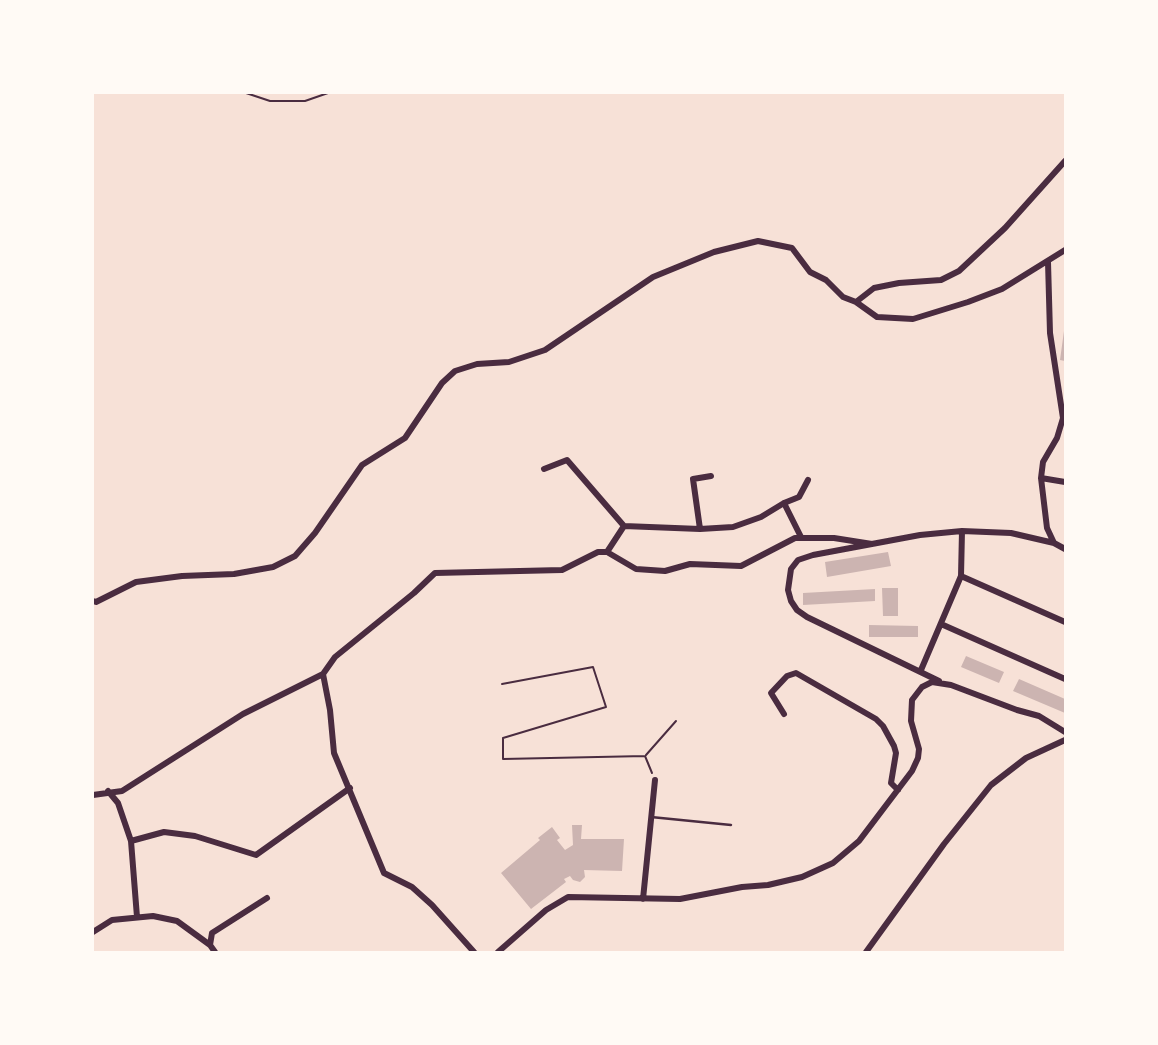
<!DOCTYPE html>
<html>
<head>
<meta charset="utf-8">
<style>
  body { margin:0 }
  #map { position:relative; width:1158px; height:1045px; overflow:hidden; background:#f7e1d7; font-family:"Times New Roman",serif }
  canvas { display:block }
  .frame { position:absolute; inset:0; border:94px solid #fffaf5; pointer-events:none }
</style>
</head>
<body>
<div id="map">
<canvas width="1158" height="1045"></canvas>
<div class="frame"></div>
</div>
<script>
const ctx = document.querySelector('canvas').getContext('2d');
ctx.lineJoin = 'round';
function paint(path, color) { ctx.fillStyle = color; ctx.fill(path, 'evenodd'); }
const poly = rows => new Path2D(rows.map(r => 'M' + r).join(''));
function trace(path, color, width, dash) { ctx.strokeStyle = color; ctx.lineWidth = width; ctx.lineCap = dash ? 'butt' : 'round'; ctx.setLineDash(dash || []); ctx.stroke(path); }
paint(poly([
  [1064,331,1065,331,1065,361,1060,360],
  [888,552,891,566,827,577,825,562],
  [882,588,898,588,898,616,883,616],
  [875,589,875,601,803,605,803,593],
  [869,625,918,626,918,637,869,637],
  [966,656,1004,672,999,683,961,667],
  [1019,679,1065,699,1065,713,1013,691],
  [572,825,582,825,581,839,624,839,622,871,584,870,585,877,580,882,573,880,570,876,564,879,566,882,531,909,501,873,540,840,538,838,552,827,560,838,557,840,565,850,573,845]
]), '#ccb4b1');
trace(poly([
  [246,93,270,101,305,101,328,93],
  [502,684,593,667,606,707,503,738,503,759,645,756,652,773],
  [646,755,676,721]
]), '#4a2c40', 2);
trace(poly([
  [651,817,731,825]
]), '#4a2c40', 2.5);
trace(poly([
  [1048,262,1050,333,1063,418,1057,438,1043,462,1041,478,1047,528,1054,543],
  [856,302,874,288,899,283,941,280,959,271,1005,228,1065,161],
  [544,469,567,460,624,526,607,552],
  [1041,478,1065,482],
  [784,503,801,537],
  [624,526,700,529,733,527,761,517,784,503,799,497,808,480],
  [700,529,693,479,711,476],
  [961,576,1065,622],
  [93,601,96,602,136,582,182,576,234,574,273,567,295,556,315,533,362,465,405,438,442,383,455,371,477,364,509,362,545,350,653,277,714,252,758,241,792,248,810,272,826,280,843,297,856,302,877,317,913,319,968,302,1002,289,1065,250],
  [941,624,1065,679],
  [921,670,961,576,962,531],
  [323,674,330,710,334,753,384,873,412,887,432,905,474,952],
  [939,681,807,617,797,610,791,601,788,590,791,569,798,560,813,555,920,535,962,531,1011,533,1054,543,1065,549],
  [784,714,771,693,787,676,796,673,876,719,883,726,894,746,896,753,891,783,898,790],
  [108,791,118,803,131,841,137,917],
  [93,795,122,791,243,714,323,674,335,657,414,593,435,573,562,570,598,552,607,552,636,569,665,571,690,564,741,566,795,538,834,538,872,544],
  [131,841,164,832,195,836,256,855,350,788],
  [643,899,655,780],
  [93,932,112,920,153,916,177,921,210,945,215,952],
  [210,945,212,933,267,898],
  [498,952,546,910,568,897,680,899,742,887,768,885,802,877,833,863,859,841,912,771,918,758,919,749,911,721,912,700,922,687,932,682,951,685,1017,710,1039,716,1065,732],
  [866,952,944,844,991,785,1026,758,1065,740]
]), '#4a2c40', 6);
</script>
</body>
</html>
